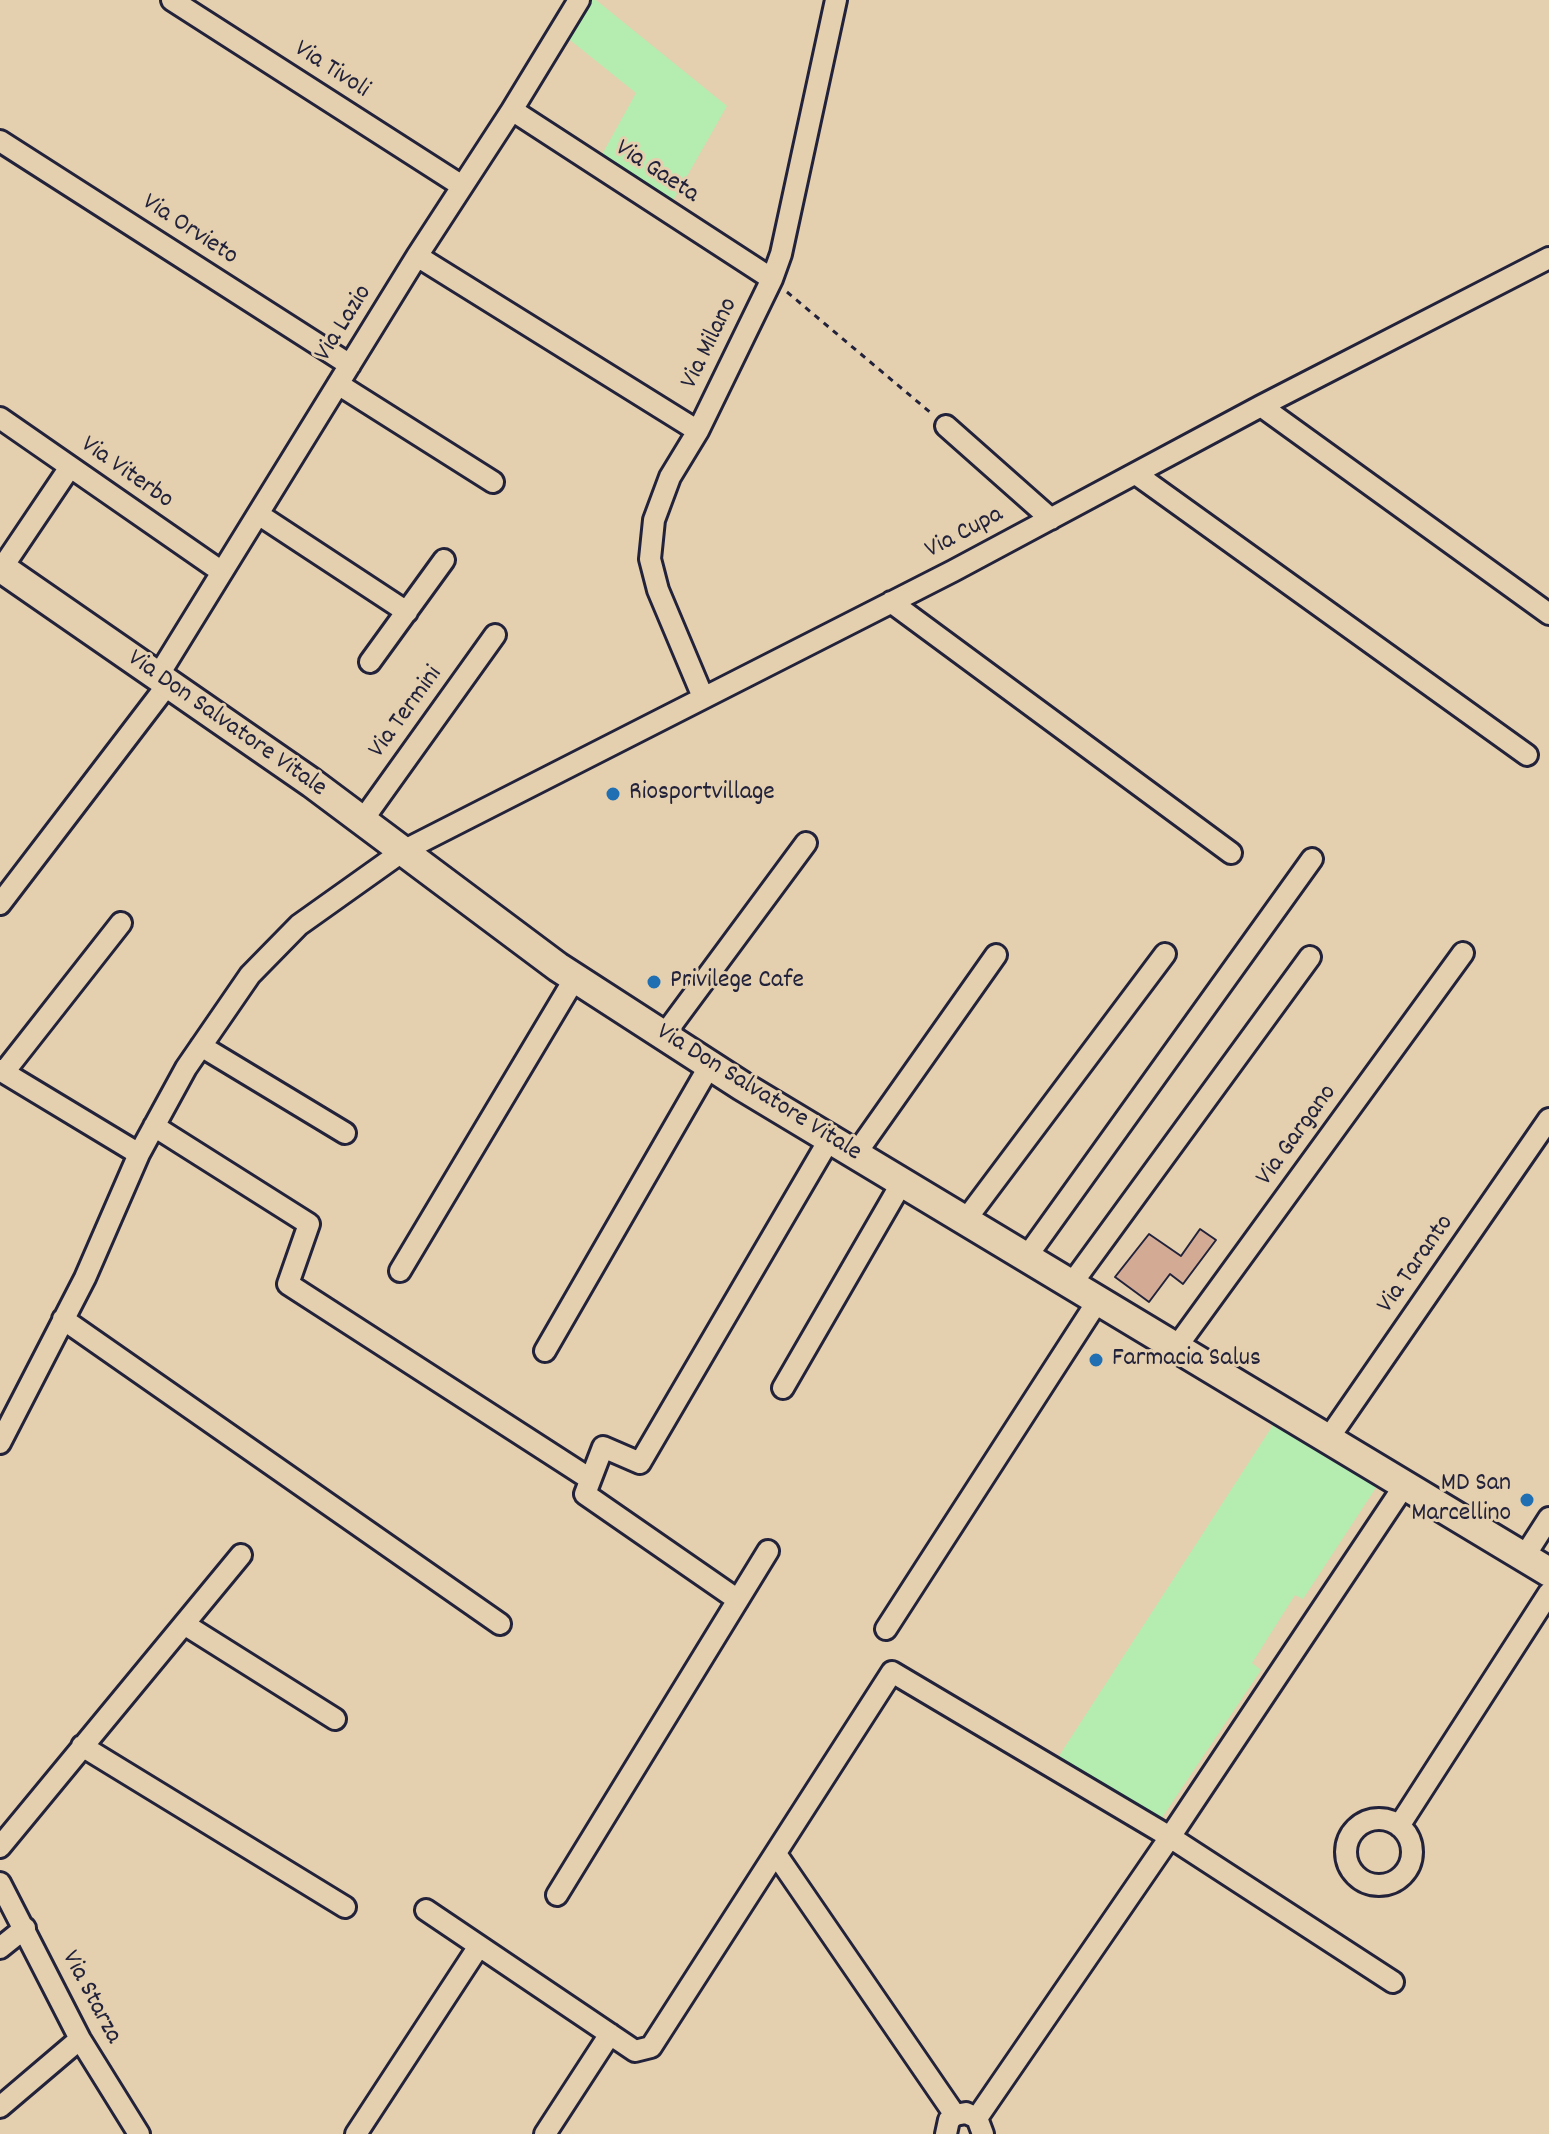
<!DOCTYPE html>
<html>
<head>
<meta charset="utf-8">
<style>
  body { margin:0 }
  canvas { display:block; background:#e4cfae }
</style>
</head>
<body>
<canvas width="1549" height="2134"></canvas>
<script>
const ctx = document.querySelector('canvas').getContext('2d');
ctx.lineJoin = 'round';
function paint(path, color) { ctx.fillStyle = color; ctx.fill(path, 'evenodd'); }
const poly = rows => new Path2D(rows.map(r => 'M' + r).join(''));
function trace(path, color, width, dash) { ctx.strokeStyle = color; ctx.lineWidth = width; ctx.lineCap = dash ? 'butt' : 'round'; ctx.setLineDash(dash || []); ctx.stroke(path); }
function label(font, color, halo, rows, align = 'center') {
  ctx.font = font + ' Dekko,sans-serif'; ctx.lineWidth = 6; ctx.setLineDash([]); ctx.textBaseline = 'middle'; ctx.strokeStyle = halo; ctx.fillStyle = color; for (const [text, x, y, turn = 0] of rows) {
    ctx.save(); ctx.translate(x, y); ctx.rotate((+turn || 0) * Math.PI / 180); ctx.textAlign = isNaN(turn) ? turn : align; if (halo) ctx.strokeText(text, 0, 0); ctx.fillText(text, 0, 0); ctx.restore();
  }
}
paint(poly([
  [587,0,596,0,727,106,670,206,599,160,636,93,565,36],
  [1273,1425,1377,1486,1303,1599,1295,1595,1252,1663,1261,1670,1159,1822,1057,1759]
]), '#b5edb0');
const building = poly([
  [1200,1229,1216,1240,1183,1284,1170,1274,1149,1302,1115,1277,1149,1234,1181,1256,1200,1229]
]);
paint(building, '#d3ab94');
trace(building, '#22223b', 2);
const street = poly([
  [172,0,462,186],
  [512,110,772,279],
  [0,141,350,365],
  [417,256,698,431],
  [338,384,493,482],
  [1261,406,1549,614],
  [0,418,222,572],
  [946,426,1051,519],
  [1136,474,1527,755],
  [258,514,407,612],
  [2,568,70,467],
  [891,602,1231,853],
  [370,662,444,560],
  [158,676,417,256,512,110,579,0],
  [703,697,658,590,650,559,654,520,670,477,698,431,772,279,781,254,836,0],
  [362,821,495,635],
  [0,904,168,684],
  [664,1035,806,843],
  [201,1046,345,1133],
  [0,1070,139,1154],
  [4,1072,121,923],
  [154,1126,309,1224,288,1284,590,1479],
  [855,1155,996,955],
  [964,1222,1165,954],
  [1025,1259,1312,859],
  [400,1271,575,978],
  [1070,1286,1310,957],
  [63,1319,500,1624],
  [1175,1349,1463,953],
  [545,1351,710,1065],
  [783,1388,901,1184],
  [1328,1439,1549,1119],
  [0,1443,85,1278,139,1154,186,1068,250,975,299,925,403,851,953,571,1261,406,1549,258],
  [1524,1557,1549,1518],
  [738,1600,585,1494,603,1447,640,1463,829,1140],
  [184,1624,335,1719],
  [886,1629,1097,1302],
  [82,1746,345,1907],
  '1346 1852a33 33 0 1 1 66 0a33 33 0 1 1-66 0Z',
  [1399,1826,1549,1593],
  [0,1847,241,1555],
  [776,1854,955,2115],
  [0,1883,80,2039,139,2134],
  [557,1895,768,1551],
  [426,1910,635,2051,651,2047,892,1672,1170,1837,1404,1486],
  [0,1948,25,1928],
  [0,2107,80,2039],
  [977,2118,1170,1837,1393,1982],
  [356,2134,479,1946],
  [545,2134,610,2034],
  [946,2134,949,2120,955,2115,966,2113,977,2118,983,2134]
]);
const secondary = poly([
  [0,567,312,783,558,967,742,1086,1549,1572]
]);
trace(street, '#22223b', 26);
trace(secondary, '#22223b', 34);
trace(poly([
  [787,292,931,413]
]), '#22223b', 3, [6, 6]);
trace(street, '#e4cfae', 20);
trace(secondary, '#e4cfae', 28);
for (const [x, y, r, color] of [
  [613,794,8,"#1f6fb2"],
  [654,982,8,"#1f6fb2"],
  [1096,1360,8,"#1f6fb2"],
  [1527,1500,8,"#1f6fb2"]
]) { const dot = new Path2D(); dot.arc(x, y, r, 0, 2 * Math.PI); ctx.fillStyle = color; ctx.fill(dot); trace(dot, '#e4cfae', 3); }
label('26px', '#22223b', '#e4cfae', [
  ["Via Tivoli",331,71,33],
  ["Via Gaeta",656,173,33],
  ["Via Orvieto",189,231,33],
  ["Via Lazio",345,324,-58],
  ["Via Milano",711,344,-64],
  ["Via Viterbo",126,474,35],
  ["Via Cupa",965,534,-28],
  ["Via Termini",407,713,-54],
  ["Via Don Salvatore Vitale",226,725,35],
  ["Via Don Salvatore Vitale",758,1094,32],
  ["Via Gargano",1298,1136,-54],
  ["Via Taranto",1417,1265,-55],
  ["Via Starza",90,1998,62]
]);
label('26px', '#22223b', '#e4cfae', [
  ["Riosportvillage",629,794],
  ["Privilege Cafe",670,982],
  ["Farmacia Salus",1112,1360],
  ["MD San",1511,1485,"right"],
  ["Marcellino",1511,1515,"right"]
], 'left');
</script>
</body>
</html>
